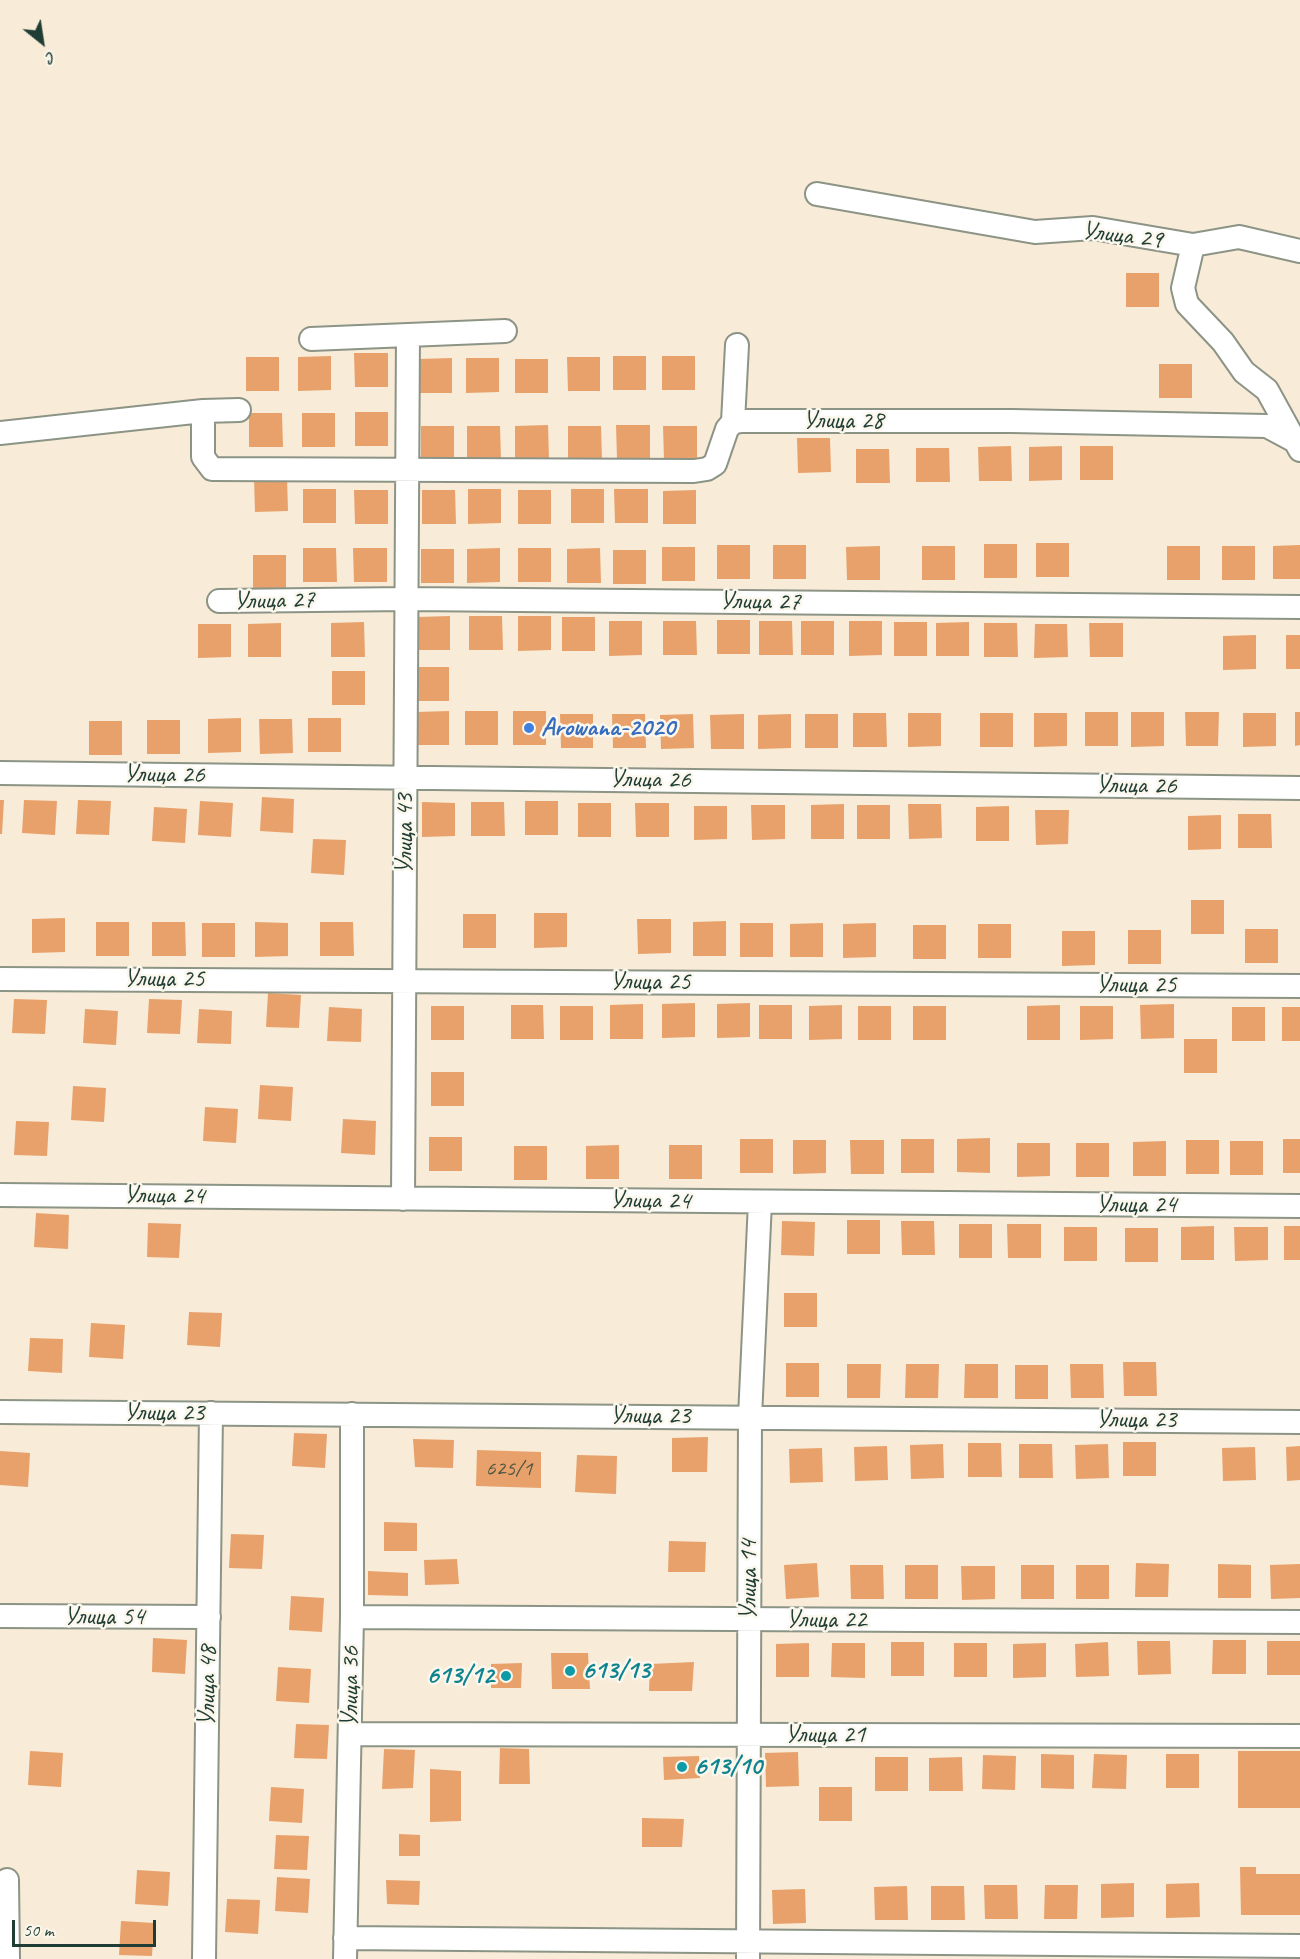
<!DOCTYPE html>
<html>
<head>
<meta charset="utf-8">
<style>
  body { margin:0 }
  #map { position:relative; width:1300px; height:1959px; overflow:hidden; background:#f8ebd7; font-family:Caveat,sans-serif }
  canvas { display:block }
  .north { position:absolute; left:12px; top:12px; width:60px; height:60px; -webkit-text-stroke:4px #fbf7ec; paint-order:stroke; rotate:150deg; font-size:16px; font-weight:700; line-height:24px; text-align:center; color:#1f3d34 }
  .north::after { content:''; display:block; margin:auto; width:21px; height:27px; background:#1f3d34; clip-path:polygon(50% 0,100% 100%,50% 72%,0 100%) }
  .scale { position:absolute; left:12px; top:1920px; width:144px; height:27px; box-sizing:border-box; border:3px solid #1f3d34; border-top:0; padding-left:8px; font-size:18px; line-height:21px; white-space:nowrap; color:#1f3d34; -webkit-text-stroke:4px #fbf7ec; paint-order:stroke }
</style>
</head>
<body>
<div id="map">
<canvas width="1300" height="1959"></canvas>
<div class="north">С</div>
<div class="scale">50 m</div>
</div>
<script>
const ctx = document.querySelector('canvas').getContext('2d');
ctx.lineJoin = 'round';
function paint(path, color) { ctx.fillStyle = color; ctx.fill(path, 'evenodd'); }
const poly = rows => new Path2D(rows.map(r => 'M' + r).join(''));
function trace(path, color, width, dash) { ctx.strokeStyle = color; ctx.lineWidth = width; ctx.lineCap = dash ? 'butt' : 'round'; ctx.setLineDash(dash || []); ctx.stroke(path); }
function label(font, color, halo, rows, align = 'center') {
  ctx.font = font + ' Caveat,sans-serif'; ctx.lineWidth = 5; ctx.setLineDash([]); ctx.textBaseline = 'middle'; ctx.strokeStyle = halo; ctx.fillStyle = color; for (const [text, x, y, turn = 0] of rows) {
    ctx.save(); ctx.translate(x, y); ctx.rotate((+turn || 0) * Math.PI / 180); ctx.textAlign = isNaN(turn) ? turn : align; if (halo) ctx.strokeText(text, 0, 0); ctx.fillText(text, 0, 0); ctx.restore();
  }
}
paint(poly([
  [1126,273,1159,273,1159,307,1126,307],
  [354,353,388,353,388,387,355,387],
  [331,356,331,390,298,391,298,357],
  [613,356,646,356,646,390,613,390],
  [662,356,695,356,695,390,662,390],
  [246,357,279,357,279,391,246,391],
  [567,357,600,357,600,391,568,391],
  [452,358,452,393,419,393,419,359],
  [466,358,499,358,499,392,466,393],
  [515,359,548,359,548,393,515,393],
  [1159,364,1192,364,1192,398,1159,398],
  [355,412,388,412,388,446,355,446],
  [249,413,282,413,283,447,249,447],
  [302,413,335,413,335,447,302,447],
  [548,425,549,459,515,460,515,426],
  [616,425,650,425,650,459,617,459],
  [421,426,454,426,454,460,421,460],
  [467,426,500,426,501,460,467,460],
  [568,426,601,426,602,460,568,460],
  [663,426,697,426,697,460,664,460],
  [797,438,830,438,831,472,798,473],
  [1011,446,1012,481,979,481,978,447],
  [1062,446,1062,480,1029,481,1029,447],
  [1080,446,1113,446,1113,480,1080,480],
  [916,448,949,448,950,482,916,482],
  [856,449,889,449,890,483,856,483],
  [287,477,288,511,255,512,254,478],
  [303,489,336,489,336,523,303,523],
  [468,489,501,489,501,523,468,524],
  [571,489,604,489,604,523,571,523],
  [614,489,648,489,648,523,615,523],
  [354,490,388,490,388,524,355,524],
  [422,490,455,490,456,524,422,524],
  [518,490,551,490,551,524,518,524],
  [696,490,696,524,663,524,663,491],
  [1036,543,1069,543,1069,577,1036,577],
  [984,544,1017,544,1017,578,984,578],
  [717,545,750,545,750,579,717,579],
  [773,545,806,545,806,579,773,579],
  [1300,545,1300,579,1273,579,1273,546],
  [880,546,880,580,847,580,846,547],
  [922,546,955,546,955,580,922,580],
  [1167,546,1200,546,1200,580,1167,580],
  [1222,546,1255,546,1255,580,1222,580],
  [662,547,695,547,695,581,662,581],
  [303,548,336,548,337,582,303,582],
  [353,548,387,548,387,582,354,582],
  [500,548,500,582,467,583,467,549],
  [518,548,551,548,551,582,518,582],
  [600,548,601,583,567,583,567,549],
  [421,549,454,549,454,583,421,583],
  [613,550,646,550,646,584,613,584],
  [253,555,286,555,286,589,253,589],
  [450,616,450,650,417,650,417,617],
  [469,616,502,616,503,650,469,650],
  [518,616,551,616,551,650,518,651],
  [562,617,595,617,595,651,562,651],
  [717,620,750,620,750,654,717,654],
  [609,621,642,621,642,655,609,656],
  [663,621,696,621,697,655,663,655],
  [759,621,792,621,793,655,759,655],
  [801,621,834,621,834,655,801,655],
  [849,621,882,621,882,655,849,656],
  [364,622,365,657,331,657,331,623],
  [894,622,927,622,927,656,894,656],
  [969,622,969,656,936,656,936,623],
  [281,623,281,657,248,657,248,624],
  [984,623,1017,623,1018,657,984,657],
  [1089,623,1123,623,1123,657,1090,657],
  [198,624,231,624,231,657,198,658],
  [1035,624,1067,624,1068,657,1034,658],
  [1256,635,1256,669,1223,670,1223,636],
  [1286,635,1300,635,1300,669,1286,669],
  [416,667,449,667,449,701,416,701],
  [332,671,365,671,365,705,332,705],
  [449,711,449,745,416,745,416,712],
  [465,711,498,711,498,745,465,745],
  [513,711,546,711,546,745,513,745],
  [1085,712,1118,712,1118,746,1085,746],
  [1131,712,1164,712,1164,746,1131,747],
  [1185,712,1219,712,1218,746,1186,746],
  [1295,712,1300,712,1300,745,1295,746],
  [853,713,886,713,887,747,853,747],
  [908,713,941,713,941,746,908,747],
  [980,713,1013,713,1013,747,980,747],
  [1034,713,1067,713,1067,746,1034,747],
  [1243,713,1276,713,1276,746,1243,747],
  [560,714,593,714,593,748,561,748],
  [612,714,645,714,646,748,613,748],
  [693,714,694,748,661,749,660,715],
  [744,714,744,749,711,749,710,715],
  [791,714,791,748,758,749,758,715],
  [805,714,838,714,838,748,805,748],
  [241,718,241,752,208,753,208,719],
  [308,718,341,718,341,752,308,752],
  [259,719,292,719,293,753,260,754],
  [147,720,180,720,180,754,147,754],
  [89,721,122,721,122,755,89,755],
  [262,797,294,799,293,833,260,831],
  [0,800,4,800,2,834,0,834],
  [24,800,57,801,55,835,22,833],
  [78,800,111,801,109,835,76,834],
  [200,801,233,803,231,837,198,835],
  [525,801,558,801,558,835,525,835],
  [422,802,455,803,455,836,422,837],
  [471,802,504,802,505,836,471,836],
  [578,803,611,803,611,837,578,837],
  [635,803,669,803,669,837,636,837],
  [844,804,844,839,811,839,811,805],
  [908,804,941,804,942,838,909,839],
  [751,805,785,805,785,839,752,840],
  [857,805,890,805,890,839,857,839],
  [694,806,727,806,727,839,694,840],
  [1009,806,1009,841,976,841,976,807],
  [154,807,187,809,185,843,152,841],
  [1035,810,1069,810,1068,844,1036,845],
  [1238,814,1271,814,1272,848,1238,848],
  [1221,815,1221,849,1188,850,1188,816],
  [313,839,346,840,344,875,311,873],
  [1191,900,1224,900,1224,934,1191,934],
  [534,913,567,913,567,947,534,948],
  [463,914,496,914,496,948,463,948],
  [65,918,65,952,32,953,32,919],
  [637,919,671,919,671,953,638,954],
  [726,921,726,956,693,956,693,922],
  [96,922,129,922,129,956,96,956],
  [152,922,185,922,186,956,152,956],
  [255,922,288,923,288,956,255,957],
  [320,922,353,922,354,956,320,956],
  [202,923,235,923,235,957,202,957],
  [740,923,773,923,773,957,740,957],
  [823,923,823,957,790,957,790,924],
  [876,923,876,957,843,958,843,924],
  [978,924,1011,924,1011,958,978,958],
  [913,925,946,925,946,959,913,959],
  [1245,929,1278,929,1278,963,1245,963],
  [1128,930,1161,930,1161,964,1128,964],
  [1062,931,1095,931,1095,965,1062,966],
  [268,993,301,995,299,1028,266,1027],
  [14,999,47,1000,45,1034,12,1033],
  [149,999,182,1000,180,1034,147,1033],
  [695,1003,695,1037,662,1038,662,1004],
  [750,1003,750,1037,717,1038,717,1004],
  [643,1004,643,1039,610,1039,610,1005],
  [1174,1004,1174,1038,1141,1039,1140,1005],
  [511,1005,543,1005,544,1039,511,1039],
  [759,1005,792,1005,792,1039,759,1039],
  [842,1005,842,1039,809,1040,809,1006],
  [1060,1005,1060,1040,1027,1040,1027,1006],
  [431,1006,464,1006,464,1040,431,1040],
  [560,1006,593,1006,593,1040,560,1040],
  [858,1006,891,1006,891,1040,858,1040],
  [913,1006,946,1006,946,1040,913,1040],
  [1080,1006,1113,1006,1113,1039,1080,1040],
  [329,1007,362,1009,361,1042,327,1041],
  [1232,1007,1265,1007,1265,1041,1232,1041],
  [1282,1007,1300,1007,1300,1041,1282,1041],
  [85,1009,118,1011,116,1045,83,1043],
  [199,1009,232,1011,231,1044,197,1043],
  [1184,1039,1217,1039,1217,1073,1184,1073],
  [431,1072,464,1072,464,1106,431,1106],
  [260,1085,293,1087,291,1121,258,1119],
  [73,1086,106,1088,104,1122,71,1120],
  [205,1107,238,1109,236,1143,203,1141],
  [343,1119,376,1121,375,1155,341,1153],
  [16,1121,49,1122,47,1156,14,1155],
  [429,1137,462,1137,462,1171,429,1171],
  [990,1138,990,1173,957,1172,957,1139],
  [740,1139,773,1139,773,1173,740,1173],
  [901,1139,934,1139,934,1173,901,1173],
  [1283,1139,1300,1139,1300,1173,1283,1173],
  [793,1140,826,1140,826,1173,793,1174],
  [850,1140,884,1140,884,1174,851,1174],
  [1186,1140,1219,1140,1219,1174,1186,1174],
  [1166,1141,1166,1176,1133,1176,1133,1142],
  [1230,1141,1263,1141,1263,1175,1230,1175],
  [1017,1143,1050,1143,1050,1176,1017,1177],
  [1076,1143,1109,1143,1109,1177,1076,1177],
  [619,1145,619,1179,586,1179,586,1146],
  [669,1145,702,1145,702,1179,669,1179],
  [514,1146,547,1146,547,1180,514,1180],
  [36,1213,69,1215,68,1249,34,1247],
  [847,1220,880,1220,880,1254,847,1254],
  [782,1221,815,1222,814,1256,781,1255],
  [901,1221,934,1221,935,1255,902,1255],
  [148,1223,181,1224,179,1258,147,1257],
  [959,1224,992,1224,992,1258,959,1258],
  [1007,1224,1041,1224,1041,1258,1008,1258],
  [1214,1226,1214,1260,1181,1260,1181,1227],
  [1284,1226,1300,1226,1300,1260,1284,1260],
  [1064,1227,1097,1227,1097,1261,1064,1261],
  [1234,1227,1268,1227,1268,1260,1235,1261],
  [1125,1228,1158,1228,1158,1262,1125,1262],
  [784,1293,817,1293,817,1327,784,1327],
  [189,1312,222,1313,220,1347,187,1345],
  [91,1323,125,1325,123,1359,89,1357],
  [30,1338,63,1339,62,1373,28,1371],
  [1123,1362,1156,1362,1157,1396,1124,1396],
  [786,1363,819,1363,819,1397,786,1397],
  [847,1364,881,1364,880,1398,847,1398],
  [906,1364,939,1364,938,1398,905,1398],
  [965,1364,998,1364,998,1398,964,1398],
  [1070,1364,1103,1364,1104,1398,1071,1398],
  [1015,1365,1048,1365,1048,1399,1015,1399],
  [294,1433,327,1434,325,1468,292,1466],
  [708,1437,707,1472,672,1472,672,1438],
  [413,1439,454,1440,453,1468,415,1467],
  [1123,1442,1156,1442,1156,1476,1123,1476],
  [968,1443,1001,1443,1002,1477,968,1477],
  [943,1444,944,1478,911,1479,910,1445],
  [1019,1444,1052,1444,1053,1478,1019,1478],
  [1108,1444,1109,1478,1076,1479,1075,1445],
  [887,1446,888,1480,855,1481,854,1447],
  [1300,1446,1300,1480,1287,1481,1286,1447],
  [1255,1447,1256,1480,1223,1481,1222,1448],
  [822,1448,823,1482,790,1483,789,1449],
  [477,1450,541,1452,541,1488,476,1486],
  [0,1451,30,1453,28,1487,0,1485],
  [577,1455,617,1456,616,1494,575,1492],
  [384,1522,417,1523,417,1551,384,1551],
  [231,1534,264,1535,262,1569,229,1568],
  [669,1541,706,1542,705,1572,668,1572],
  [457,1559,459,1584,425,1585,424,1560],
  [817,1563,819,1597,786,1599,784,1565],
  [1136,1563,1169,1564,1168,1597,1135,1597],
  [1218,1564,1251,1565,1251,1598,1218,1598],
  [1300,1564,1300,1598,1271,1599,1270,1565],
  [850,1565,883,1565,884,1599,851,1599],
  [905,1565,938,1565,938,1599,905,1599],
  [1021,1565,1054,1565,1054,1599,1021,1599],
  [1076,1565,1109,1565,1109,1599,1076,1599],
  [961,1566,995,1566,995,1599,962,1600],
  [368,1571,408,1573,408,1596,368,1595],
  [291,1596,324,1598,322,1632,289,1630],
  [153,1638,187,1640,185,1674,152,1672],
  [1213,1640,1246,1640,1246,1674,1212,1674],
  [1137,1641,1170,1641,1171,1674,1138,1675],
  [1267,1641,1300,1641,1300,1675,1267,1675],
  [891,1642,924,1642,924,1676,891,1676],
  [1108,1642,1109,1676,1076,1677,1075,1644],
  [809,1643,809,1677,776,1677,776,1644],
  [832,1643,865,1643,865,1678,831,1677],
  [954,1643,987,1643,987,1677,954,1677],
  [1046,1643,1046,1677,1013,1678,1013,1644],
  [551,1653,588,1653,590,1689,552,1689],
  [694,1662,692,1691,649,1691,650,1664],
  [522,1663,521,1688,491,1688,491,1664],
  [278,1667,311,1669,309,1703,276,1701],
  [296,1724,329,1725,327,1759,294,1758],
  [500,1748,529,1749,530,1784,499,1784],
  [384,1749,415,1750,413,1788,382,1789],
  [30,1751,63,1753,61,1787,28,1785],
  [1238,1751,1300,1751,1300,1808,1238,1808],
  [798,1752,799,1786,766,1787,765,1753],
  [1041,1754,1074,1755,1074,1789,1041,1788],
  [1094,1754,1127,1755,1126,1789,1092,1788],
  [1166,1754,1199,1754,1199,1788,1166,1788],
  [983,1755,1016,1756,1015,1790,982,1789],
  [699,1756,700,1778,664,1780,663,1757],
  [875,1757,908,1757,908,1791,875,1791],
  [962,1757,963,1791,929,1791,929,1758],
  [430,1769,461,1771,461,1821,430,1822],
  [271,1787,304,1789,302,1823,269,1821],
  [819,1787,852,1787,852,1821,819,1821],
  [642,1818,684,1819,682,1847,642,1847],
  [399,1834,420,1835,420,1856,399,1856],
  [276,1835,309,1836,307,1870,274,1869],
  [1240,1867,1256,1867,1256,1874,1300,1874,1300,1915,1241,1915],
  [137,1870,170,1872,168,1906,135,1904],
  [277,1877,310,1879,308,1913,275,1911],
  [386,1880,420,1881,419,1905,387,1904],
  [1134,1883,1134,1917,1101,1918,1101,1884],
  [1199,1883,1200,1917,1166,1918,1166,1884],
  [984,1885,1017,1885,1018,1919,985,1919],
  [1045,1885,1078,1885,1077,1919,1044,1919],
  [907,1886,908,1920,875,1920,874,1887],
  [931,1886,964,1886,965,1920,931,1920],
  [805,1889,806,1923,773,1924,772,1890],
  [227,1899,260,1900,258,1934,225,1932],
  [121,1921,154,1923,152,1956,119,1955]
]), '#e8a16b');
const minor = poly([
  [817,194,1035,232,1093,228,1193,245,1183,288,1187,304,1223,342,1244,372,1267,390,1295,441],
  [1193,245,1239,237,1300,251],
  [311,339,505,331],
  [203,411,239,410],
  [733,422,737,345],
  [0,433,203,411,203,457,212,469,694,471,707,469,715,464,727,429,733,422,741,421,1012,421,1267,426,1295,441,1300,450],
  [219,601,408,599,1300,607],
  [0,773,1300,788],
  [0,979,1300,986],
  [0,1195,1300,1206],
  [403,1199,408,335],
  [0,1412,1300,1422],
  [0,1616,209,1617],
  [352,1617,1300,1622],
  [350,1734,1300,1736],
  [7,1880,8,1959],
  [345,1938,1300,1946],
  [204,1959,211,1413],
  [345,1959,352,1617,352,1414],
  [748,1959,750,1417,760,1202]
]);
trace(minor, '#8c9486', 26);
trace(minor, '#fff', 22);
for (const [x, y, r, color] of [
  [529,728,6,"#3f7fe0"],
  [570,1671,6,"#0f9aa8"],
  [506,1676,6,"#0f9aa8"],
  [682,1767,6,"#0f9aa8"]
]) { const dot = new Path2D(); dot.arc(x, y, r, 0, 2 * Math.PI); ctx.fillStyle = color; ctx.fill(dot); trace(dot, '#fbf7ec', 2); }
label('22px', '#515642', null, [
  ["625/1",509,1469]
]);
label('26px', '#1f3d34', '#fbf7ec', [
  ["Улица 29",1122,236,7],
  ["Улица 28",843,421],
  ["Улица 27",274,601,-1],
  ["Улица 27",760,602,1],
  ["Улица 26",164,775,1],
  ["Улица 26",650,780,1],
  ["Улица 26",1136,786,1],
  ["Улица 43",405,834,-90],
  ["Улица 25",164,979],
  ["Улица 25",650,982],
  ["Улица 25",1136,985],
  ["Улица 24",164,1196,1],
  ["Улица 24",650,1201,1],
  ["Улица 24",1136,1205],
  ["Улица 23",164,1413],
  ["Улица 23",650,1416],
  ["Улица 23",1136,1420],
  ["Улица 14",749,1580,-90],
  ["Улица 54",104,1617],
  ["Улица 22",826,1620],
  ["Улица 48",208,1686,-89],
  ["Улица 36",351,1687,-89],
  ["Улица 21",825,1735]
]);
label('bold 26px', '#366cbe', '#fbf7ec', [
  ["Arowana-2020",541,728]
], 'left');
label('bold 26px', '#0d838f', '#fbf7ec', [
  ["613/13",582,1671],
  ["613/12",494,1676,"right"],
  ["613/10",694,1767]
], 'left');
</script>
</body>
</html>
